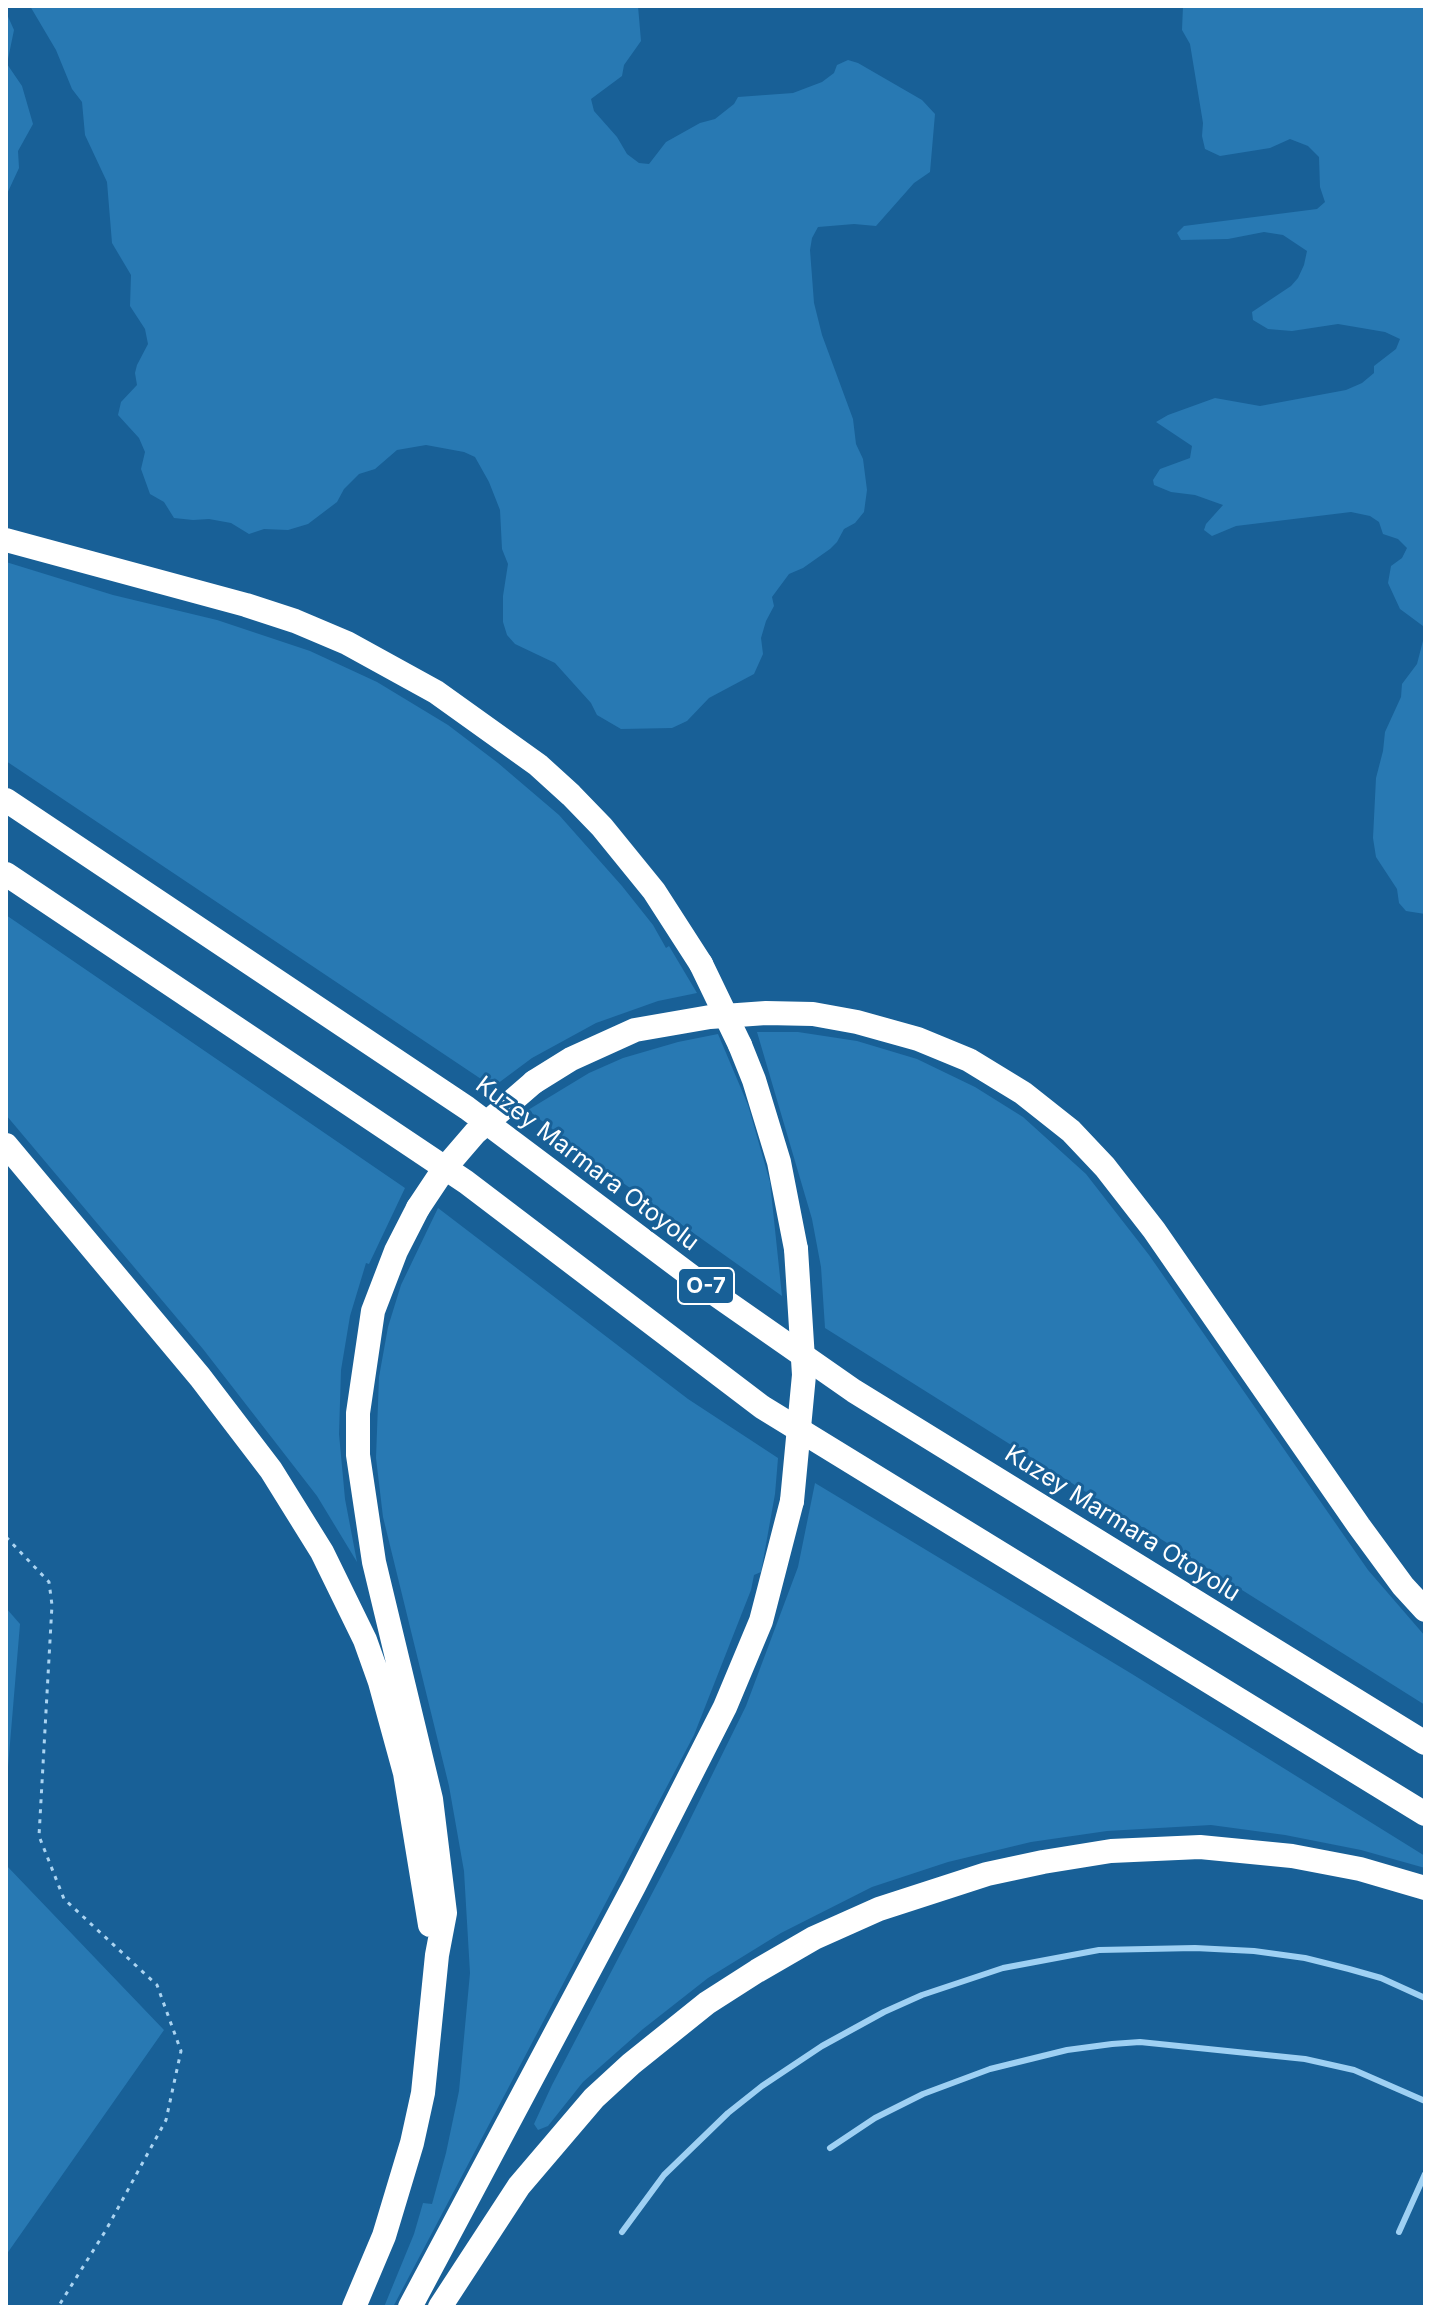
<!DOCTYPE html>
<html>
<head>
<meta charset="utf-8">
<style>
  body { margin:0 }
  #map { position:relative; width:1431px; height:2313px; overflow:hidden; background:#186097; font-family:Inter,sans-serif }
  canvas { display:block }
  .frame { position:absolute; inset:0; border:8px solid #fff; pointer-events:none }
</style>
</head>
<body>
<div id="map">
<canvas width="1431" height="2313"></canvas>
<div class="frame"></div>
</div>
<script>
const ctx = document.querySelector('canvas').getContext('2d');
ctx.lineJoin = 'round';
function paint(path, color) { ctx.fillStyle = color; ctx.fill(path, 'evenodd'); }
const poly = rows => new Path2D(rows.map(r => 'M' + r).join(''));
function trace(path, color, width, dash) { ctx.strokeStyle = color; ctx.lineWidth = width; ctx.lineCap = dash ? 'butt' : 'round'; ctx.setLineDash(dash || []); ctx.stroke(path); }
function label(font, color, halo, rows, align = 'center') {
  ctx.font = font + ' Inter,sans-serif'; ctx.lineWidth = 6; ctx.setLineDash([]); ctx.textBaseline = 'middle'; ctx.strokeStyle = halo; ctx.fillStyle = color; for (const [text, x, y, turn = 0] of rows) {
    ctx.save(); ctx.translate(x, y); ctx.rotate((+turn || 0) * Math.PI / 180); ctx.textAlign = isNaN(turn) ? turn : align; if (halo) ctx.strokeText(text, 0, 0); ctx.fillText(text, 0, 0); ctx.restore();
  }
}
paint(poly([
  [30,6,638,6,641,41,624,65,622,76,591,99,594,111,617,137,627,154,639,163,649,164,666,142,700,123,715,119,734,104,738,97,793,93,822,82,834,73,837,65,848,60,858,63,922,100,935,114,930,172,914,183,876,226,854,224,818,227,812,238,810,250,814,303,822,335,853,419,856,444,863,459,867,490,864,512,855,523,844,529,837,542,830,549,803,568,789,574,772,597,774,606,766,621,761,638,763,654,754,674,709,698,687,721,672,728,621,729,597,715,591,703,555,663,515,644,507,635,503,622,503,596,508,564,502,549,500,510,489,482,475,457,464,452,426,445,397,450,375,469,359,474,344,489,337,502,308,524,288,530,264,529,249,534,231,523,209,519,193,520,174,518,164,502,150,494,141,469,145,452,139,438,118,415,121,402,137,385,135,373,137,365,148,344,145,329,130,306,131,275,112,243,107,182,85,135,82,102,72,89,56,50],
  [1183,6,1425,6,1425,914,1406,911,1399,903,1397,889,1376,857,1373,838,1376,778,1383,751,1385,732,1401,697,1402,684,1417,664,1425,633,1423,626,1400,609,1388,583,1391,566,1402,558,1407,548,1398,539,1383,534,1379,522,1370,516,1351,512,1236,526,1212,536,1204,530,1206,524,1223,505,1195,495,1171,492,1154,485,1153,480,1160,469,1190,458,1192,446,1156,422,1168,415,1215,398,1260,406,1346,390,1362,383,1374,373,1374,366,1396,349,1400,339,1385,332,1338,324,1292,331,1268,329,1253,320,1252,312,1291,286,1298,278,1304,265,1307,251,1283,235,1264,232,1228,239,1181,240,1177,233,1184,226,1317,209,1325,202,1320,187,1319,157,1308,146,1290,139,1270,148,1220,156,1205,149,1202,136,1203,123,1190,44,1182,30],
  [6,12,14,30,7,64,22,86,33,124,18,151,19,168,6,196],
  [6,562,113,595,217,620,310,651,377,682,448,725,498,763,559,815,622,886,653,925,666,948,669,946,697,993,658,1001,596,1023,532,1058,493,1087,6,761],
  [6,915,405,1188,369,1264,366,1263,350,1316,341,1370,339,1434,345,1499,357,1562,317,1496,203,1349,6,1115],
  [757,1032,798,1032,857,1041,917,1059,975,1087,1023,1117,1086,1174,1149,1255,1368,1570,1425,1636,1425,1705,825,1328,821,1267,812,1219],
  [718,1034,748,1105,770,1182,782,1296,602,1168,528,1110,589,1073,623,1058,678,1042],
  [438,1208,688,1399,778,1458,775,1494,761,1572,754,1575,751,1590,694,1735,393,2307,384,2307,414,2234,423,2203,432,2204,446,2153,459,2091,470,1973,464,1871,449,1786,383,1517,376,1458,379,1377,388,1327,401,1285],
  [815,1483,1132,1674,1425,1856,1425,1868,1361,1850,1285,1835,1211,1825,1107,1831,1031,1842,948,1862,872,1887,781,1933,708,1978,643,2029,583,2082,548,2126,538,2130,534,2124,552,2085,680,1840,746,1706,798,1567],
  [6,1608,20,1624,6,1791],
  [6,1865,164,2030,6,2255]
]), '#2879b3');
trace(poly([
  [830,2148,875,2118,923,2094,990,2069,1067,2050,1112,2044,1140,2042,1305,2059,1354,2070,1425,2101],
  [622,2232,664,2175,728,2113,762,2086,822,2046,884,2012,922,1995,1003,1968,1099,1950,1195,1948,1254,1951,1305,1958,1349,1969,1381,1978,1425,1998],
  [1399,2232,1425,2174]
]), '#9ed0f3', 6);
trace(poly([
  [6,1537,49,1582,52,1605,39,1836,64,1899,157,1985,181,2051,166,2120,106,2230,58,2307]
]), '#abd4f1', 3, [4, 6]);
trace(poly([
  [6,540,246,605,295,621,347,643,436,692,538,765,571,795,602,827,654,891,701,964],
  [6,800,467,1108,715,1294,854,1391,1425,1743],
  [6,874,466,1182,762,1407,1425,1814],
  [740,1045,754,1080,779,1162,796,1249],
  [534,1082,571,1059,635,1030,710,1017,766,1013,813,1014,857,1022,918,1039,969,1060,1023,1093,1071,1131,1105,1167,1154,1230,1359,1526,1403,1586,1425,1610],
  [6,1145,200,1377,271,1470,322,1552,365,1640,380,1682,405,1773,430,1925],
  [354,2307,384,2236,412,2143,423,2093,437,1955,445,1913,431,1799,374,1562,358,1455,358,1413,373,1311,396,1251,418,1208],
  [410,2307,634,1886,725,1707,761,1621,792,1501],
  [440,2307,519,2186,594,2098,631,2064,707,2003,757,1971,814,1938,879,1909,987,1874,1043,1862,1111,1851,1200,1847,1292,1856,1360,1869,1425,1888]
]), '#fff', 24);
trace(poly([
  [701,964,740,1045],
  [418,1208,444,1169,475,1133,534,1082],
  [792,1501,804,1375,796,1249]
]), '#fff', 24);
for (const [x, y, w] of [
  [706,1286,56]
]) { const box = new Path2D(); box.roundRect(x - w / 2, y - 18, w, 36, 6); ctx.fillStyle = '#186097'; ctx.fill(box); trace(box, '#fff', 2); }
label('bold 22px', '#fff', null, [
  ["O-7",706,1286]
]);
label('24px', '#fff', '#186097', [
  ["Kuzey Marmara Otoyolu",587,1164,37],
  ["Kuzey Marmara Otoyolu",1122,1524,32]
]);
</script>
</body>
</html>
